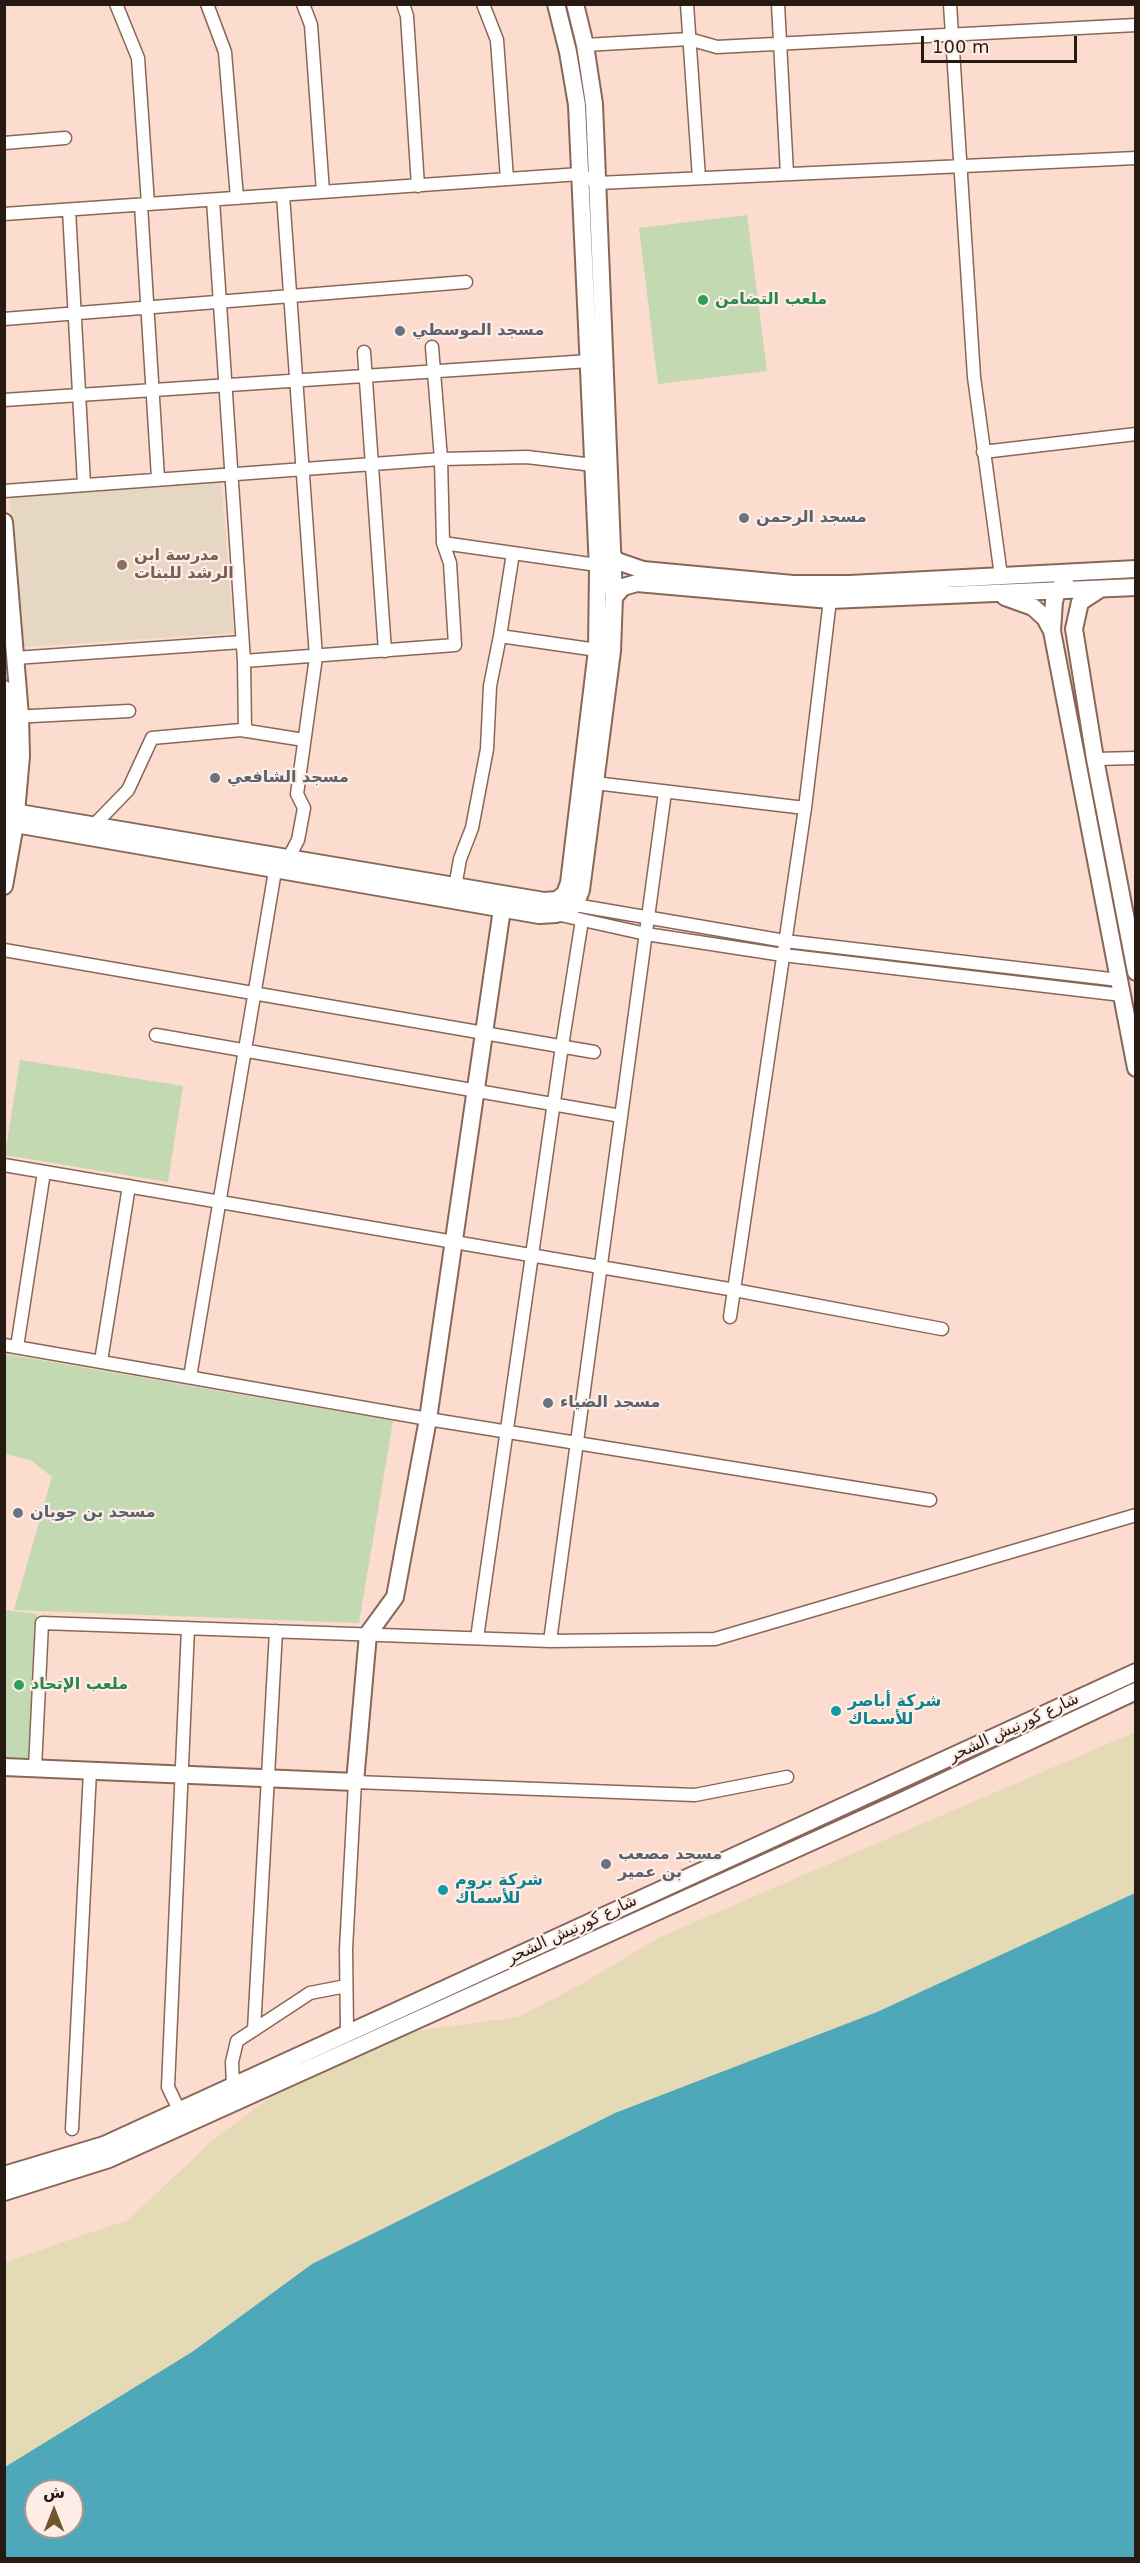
<!DOCTYPE html>
<html>
<head>
<meta charset="utf-8">
<style>
  body { margin:0 }
  #map { position:relative; width:1140px; height:2563px; overflow:hidden; background:#fbdcce; font-family:"DejaVu Sans","Noto Naskh Arabic",sans-serif }
  canvas { display:block }
  .frame { position:absolute; inset:0; border:6px solid #271a13; pointer-events:none }
  .north { position:absolute; left:24px; top:2479px; width:60px; height:60px; box-sizing:border-box; background:#fdede6; border:2px solid #a79992; border-radius:50%; rotate:0deg; font-size:16px; font-weight:700; line-height:24px; text-align:center; color:#271a13 }
  .north::after { content:''; display:block; margin:auto; width:21px; height:27px; background:#715729; clip-path:polygon(50% 0,100% 100%,50% 72%,0 100%) }
  .scale { position:absolute; left:921px; top:36px; width:156px; height:27px; box-sizing:border-box; border:3px solid #271a13; border-top:0; padding-left:8px; font-size:18px; line-height:21px; white-space:nowrap; color:#271a13; -webkit-text-stroke:4px #fdede6; paint-order:stroke }
</style>
</head>
<body>
<div id="map">
<canvas width="1140" height="2563"></canvas>
<div class="frame"></div>
<div class="north">ش</div>
<div class="scale">100 m</div>
</div>
<script>
const ctx = document.querySelector('canvas').getContext('2d');
ctx.lineJoin = 'round';
function paint(path, color) { ctx.fillStyle = color; ctx.fill(path, 'evenodd'); }
const poly = rows => new Path2D(rows.map(r => 'M' + r).join(''));
function trace(path, color, width, dash) { ctx.strokeStyle = color; ctx.lineWidth = width; ctx.lineCap = dash ? 'butt' : 'round'; ctx.setLineDash(dash || []); ctx.stroke(path); }
function label(font, color, halo, rows, align = 'center') {
  ctx.font = font + ' "DejaVu Sans","Noto Naskh Arabic",sans-serif'; ctx.lineWidth = 4.5; ctx.setLineDash([]); ctx.textBaseline = 'middle'; ctx.strokeStyle = halo; ctx.fillStyle = color; for (const [text, x, y, turn = 0] of rows) {
    ctx.save(); ctx.translate(x, y); ctx.rotate((+turn || 0) * Math.PI / 180); ctx.textAlign = isNaN(turn) ? turn : align; if (halo) ctx.strokeText(text, 0, 0); ctx.fillText(text, 0, 0); ctx.restore();
  }
}
paint(poly([
  [221,482,234,633,24,647,9,497]
]), '#e5d7c4');
paint(poly([
  [747,215,767,371,658,384,639,228],
  [20,1060,183,1086,168,1182,5,1155],
  [5,1354,393,1421,359,1623,14,1610,52,1477,31,1460,5,1454],
  [5,1610,37,1614,29,1760,5,1757]
]), '#c2d9b2');
paint(poly([
  [1135,1732,1135,1893,877,2012,312,2264,192,2352,5,2467,5,2262,128,2220,212,2141,287,2085,380,2036,518,2017,580,1985,660,1937]
]), '#e4dab5');
paint(poly([
  [1135,1893,1135,2558,5,2558,5,2467,192,2352,312,2264,615,2113,877,2012],
  [36,2491,72,2491,72,2527,36,2527]
]), '#4ea8b9');
const street = poly([
  [116,4,138,58,148,204],
  [207,4,225,52,237,198],
  [303,4,311,25,323,192],
  [403,4,407,16,418,186],
  [483,4,497,40,507,179],
  [687,4,699,178],
  [778,4,787,174],
  [950,4,974,377,1001,576],
  [585,45,689,39,717,47,1136,25],
  [4,143,65,138],
  [283,195,316,657,297,794,304,808,298,840,288,859],
  [213,200,244,661,245,731],
  [141,205,158,478],
  [69,210,84,484],
  [4,214,580,174,598,183,1136,158],
  [4,319,466,282],
  [364,352,385,651],
  [4,400,589,361],
  [983,452,1136,434],
  [4,491,441,459,527,457,593,465],
  [443,543,597,565],
  [500,636,513,553],
  [15,658,242,642],
  [244,661,455,645,450,563,443,543,441,459,432,347],
  [12,717,129,711],
  [1095,759,1136,758],
  [595,783,805,808],
  [94,825,128,790,152,738,241,730,304,740],
  [455,887,460,859,472,828,487,749,490,686,500,636,597,650],
  [575,905,785,941,1119,980],
  [556,914,646,934,783,955,1122,995],
  [4,950,594,1052],
  [156,1035,621,1116],
  [4,1165,729,1289,942,1329],
  [730,1317,805,808,830,600],
  [4,1345,428,1419,930,1500],
  [17,1347,44,1172],
  [101,1361,129,1186],
  [190,1377,275,871],
  [477,1638,562,1046,582,920],
  [550,1641,665,792],
  [35,1768,42,1623,550,1641,715,1639,1136,1515],
  [254,2030,276,1631],
  [347,2032,346,1949,355,1782,695,1795,787,1777],
  [233,2085,232,2062,237,2041,310,1993,346,1986],
  [179,2110,168,2087,188,1628],
  [72,2129,90,1771]
]);
const secondary = poly([
  [4,522,20,716,21,756,15,824,4,886],
  [612,555,617,561,643,570,793,584,850,584,1136,569],
  [1100,589,1080,602,1074,629,1095,759,1136,972],
  [614,597,623,587,637,583,830,600,1136,587],
  [1005,597,1033,607,1045,618,1052,631,1136,1068],
  [1052,631,1054,601,1058,590,1065,583],
  [4,689,9,756,4,814],
  [19,813,544,901,557,900,565,894,569,883,597,650,598,569,577,105,568,52,556,4],
  [4,822,539,915,556,914,575,905,581,890,595,783,612,651,614,597,594,104,585,45,575,4],
  [4,1767,355,1782,368,1634,395,1597,428,1419,502,909],
  [4,2175,104,2145,1136,1672],
  [4,2192,109,2159,902,1801,1136,1691]
]);
trace(street, '#896758', 15);
trace(secondary, '#896758', 20);
trace(street, '#fff', 12);
trace(secondary, '#fff', 16);
for (const [x, y, r, color] of [
  [703,300,6,"#2e9e5b"],
  [400,331,6,"#6b7280"],
  [744,518,6,"#6b7280"],
  [122,565,6,"#8d6e63"],
  [215,778,6,"#6b7280"],
  [548,1403,6,"#6b7280"],
  [18,1513,6,"#6b7280"],
  [19,1685,6,"#2e9e5b"],
  [836,1711,6,"#0f9aa8"],
  [606,1864,6,"#6b7280"],
  [443,1890,6,"#0f9aa8"]
]) { const dot = new Path2D(); dot.arc(x, y, r, 0, 2 * Math.PI); ctx.fillStyle = color; ctx.fill(dot); trace(dot, '#fdede6', 2); }
label('bold 16px', '#27864d', '#fdede6', [
  ["ملعب التضامن",715,300],
  ["ملعب الإتحاد",31,1685]
], 'left');
label('bold 16px', '#5b616d', '#fdede6', [
  ["مسجد الموسطي",412,331],
  ["مسجد الرحمن",756,518],
  ["مسجد الشافعي",227,778],
  ["مسجد الضياء",560,1403],
  ["مسجد بن جوبان",30,1513],
  ["مسجد مصعب",618,1855],
  ["بن عمير",618,1873]
], 'left');
label('bold 16px', '#785e54', '#fdede6', [
  ["مدرسة ابن",134,556],
  ["الرشد للبنات",134,574]
], 'left');
label('bold 16px', '#0d838f', '#fdede6', [
  ["شركة أباصر",848,1702],
  ["للأسماك",848,1720],
  ["شركة بروم",455,1881],
  ["للأسماك",455,1899]
], 'left');
label('16px', '#271a13', '#fdede6', [
  ["شارع كورنيش الشحر",1014,1728,-25],
  ["شارع كورنيش الشحر",572,1930,-25]
]);
</script>
</body>
</html>
